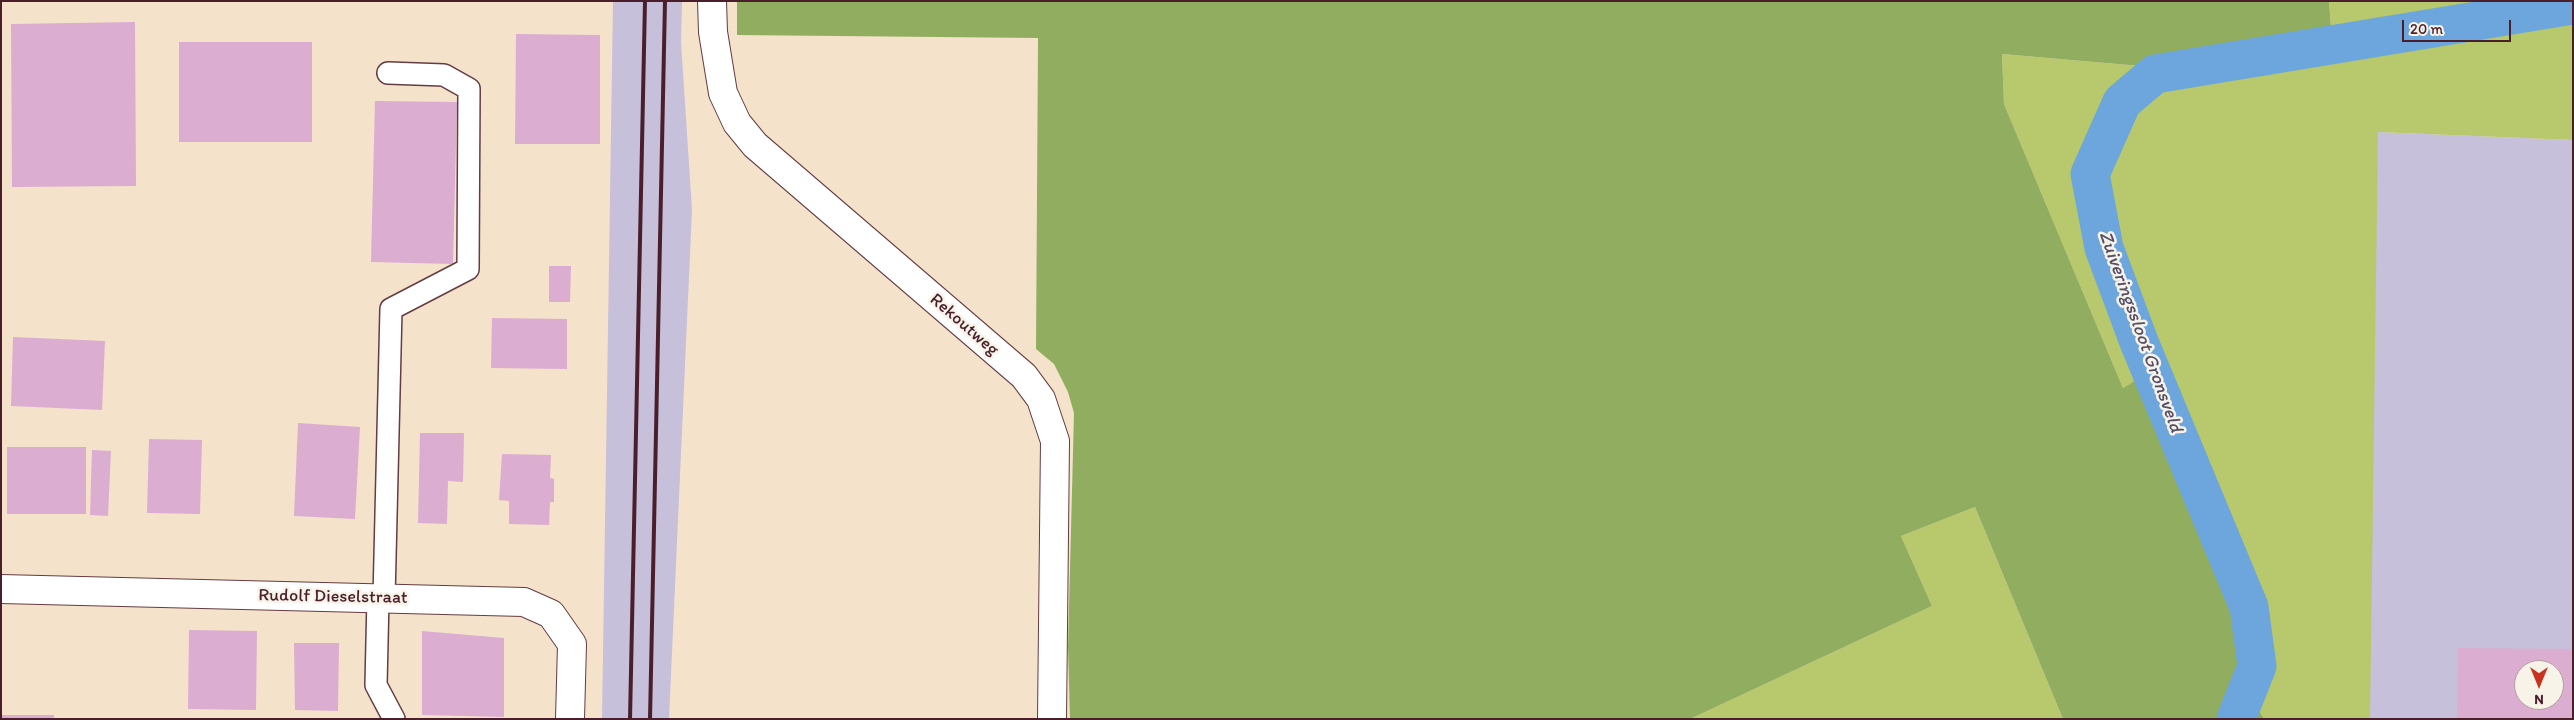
<!DOCTYPE html>
<html>
<head>
<meta charset="utf-8">
<style>
  body { margin:0 }
  #map { position:relative; width:2574px; height:720px; overflow:hidden; background:#f5e2cb; font-family:Itim,sans-serif }
  canvas { display:block }
  .frame { position:absolute; inset:0; border:2px solid #4a1f2b; pointer-events:none }
  .north { position:absolute; left:2514px; top:660px; width:50px; height:50px; box-sizing:border-box; background:#f7f3e8; border:1px solid #b29e9c; border-radius:50%; rotate:180deg; font-size:14px; font-weight:700; line-height:20px; text-align:center; color:#4a1f2b }
  .north::after { content:''; display:block; margin:auto; width:18px; height:22px; background:#c8321e; clip-path:polygon(50% 0,100% 100%,50% 72%,0 100%) }
  .scale { position:absolute; left:2402px; top:20px; width:109px; height:22px; box-sizing:border-box; border:2px solid #4a1f2b; border-top:0; padding-left:6px; font-size:15px; line-height:18px; white-space:nowrap; color:#4a1f2b; -webkit-text-stroke:4px #f7f3e8; paint-order:stroke }
</style>
</head>
<body>
<div id="map">
<canvas width="2574" height="720"></canvas>
<div class="frame"></div>
<div class="north">N</div>
<div class="scale">20 m</div>
</div>
<script>
const ctx = document.querySelector('canvas').getContext('2d');
ctx.lineJoin = 'round';
function paint(path, color) { ctx.fillStyle = color; ctx.fill(path, 'evenodd'); }
const poly = rows => new Path2D(rows.map(r => 'M' + r).join(''));
function trace(path, color, width, dash) { ctx.strokeStyle = color; ctx.lineWidth = width; ctx.lineCap = dash ? 'butt' : 'round'; ctx.setLineDash(dash || []); ctx.stroke(path); }
function label(font, color, halo, rows, align = 'center') {
  ctx.font = font + ' Itim,sans-serif'; ctx.lineWidth = 5; ctx.setLineDash([]); ctx.textBaseline = 'middle'; ctx.strokeStyle = halo; ctx.fillStyle = color; for (const [text, x, y, turn = 0] of rows) {
    ctx.save(); ctx.translate(x, y); ctx.rotate((+turn || 0) * Math.PI / 180); ctx.textAlign = isNaN(turn) ? turn : align; if (halo) ctx.strokeText(text, 0, 0); ctx.fillText(text, 0, 0); ctx.restore();
  }
}
paint(poly([
  [613,1,682,1,681,42,692,210,669,719,602,719],
  [2378,132,2573,140,2573,719,2264,719,2245,690,2252,677,2252,602,2091,207],
  [2524,670,2554,670,2554,700,2524,700]
]), '#c6c0da');
paint(poly([
  [2329,1,2573,1,2573,140,2378,132,2370,719,2235,719,2252,677,2252,602,2157,369,2123,388,2004,104,2002,54,2152,67,2332,40],
  [1975,507,2063,719,1690,719,1932,606,1901,536]
]), '#b7c96c');
paint(poly([
  [737,1,2329,1,2332,41,2152,67,2002,54,2004,104,2123,388,2157,368,2252,602,2256,623,2257,647,2252,677,2245,690,2264,719,2063,719,1975,507,1901,536,1932,606,1690,719,1070,719,1068,647,1074,413,1068,392,1054,364,1036,349,1038,38,737,35]
]), '#91ad60');
trace(poly([
  [2236,719,2257,666,2249,607,2139,342,2104,248,2090,174,2122,102,2155,74,2573,5]
]), '#6ca6dc', 39);
paint(poly([
  [135,22,136,186,12,187,11,24],
  [516,34,600,35,600,144,515,144],
  [179,42,312,42,312,142,179,142],
  [375,101,457,102,453,264,371,262],
  [549,266,571,266,570,302,549,302],
  [492,318,567,319,567,369,491,368],
  [13,337,105,341,102,410,11,406],
  [298,423,360,427,355,519,294,516],
  [420,433,464,433,463,482,448,481,447,524,418,523],
  [149,439,202,440,200,514,147,513],
  [7,447,86,447,86,514,7,514],
  [92,450,111,451,108,516,90,515],
  [502,454,551,455,550,478,554,479,554,502,550,502,549,525,509,524,509,501,499,500],
  [189,630,257,631,256,710,188,709],
  [422,631,504,638,504,717,422,715],
  [294,643,339,643,338,711,295,710],
  [2458,648,2573,649,2573,719,2457,719],
  [2524,670,2554,670,2554,700,2524,700],
  [1,715,54,715,54,719,1,719]
]), '#dbadd1');
const service = poly([
  [378,598,376,685,394,719],
  [384,598,391,309,468,269,469,89,444,75,388,73]
]);
const minor = poly([
  [712,1,713,32,723,93,737,123,755,145,1024,376,1041,399,1055,441,1052,719],
  [1,589,524,602,551,614,572,644,570,719]
]);
trace(service, '#643c43', 24);
trace(minor, '#643c43', 30);
trace(service, '#fff', 21);
trace(minor, '#fff', 28);
trace(poly([
  [630,719,645,1],
  [650,719,665,1]
]), '#4a1f2b', 4);
label('18px', '#4a1f2b', '#f7f3e8', [
  ["Rekoutweg",964,325,41],
  ["Rudolf Dieselstraat",333,597,1]
]);
label('italic 19px', '#564e69', '#f7f3e8', [
  ["Zuiveringssloot Gronsveld",2140,332,70]
]);
</script>
</body>
</html>
